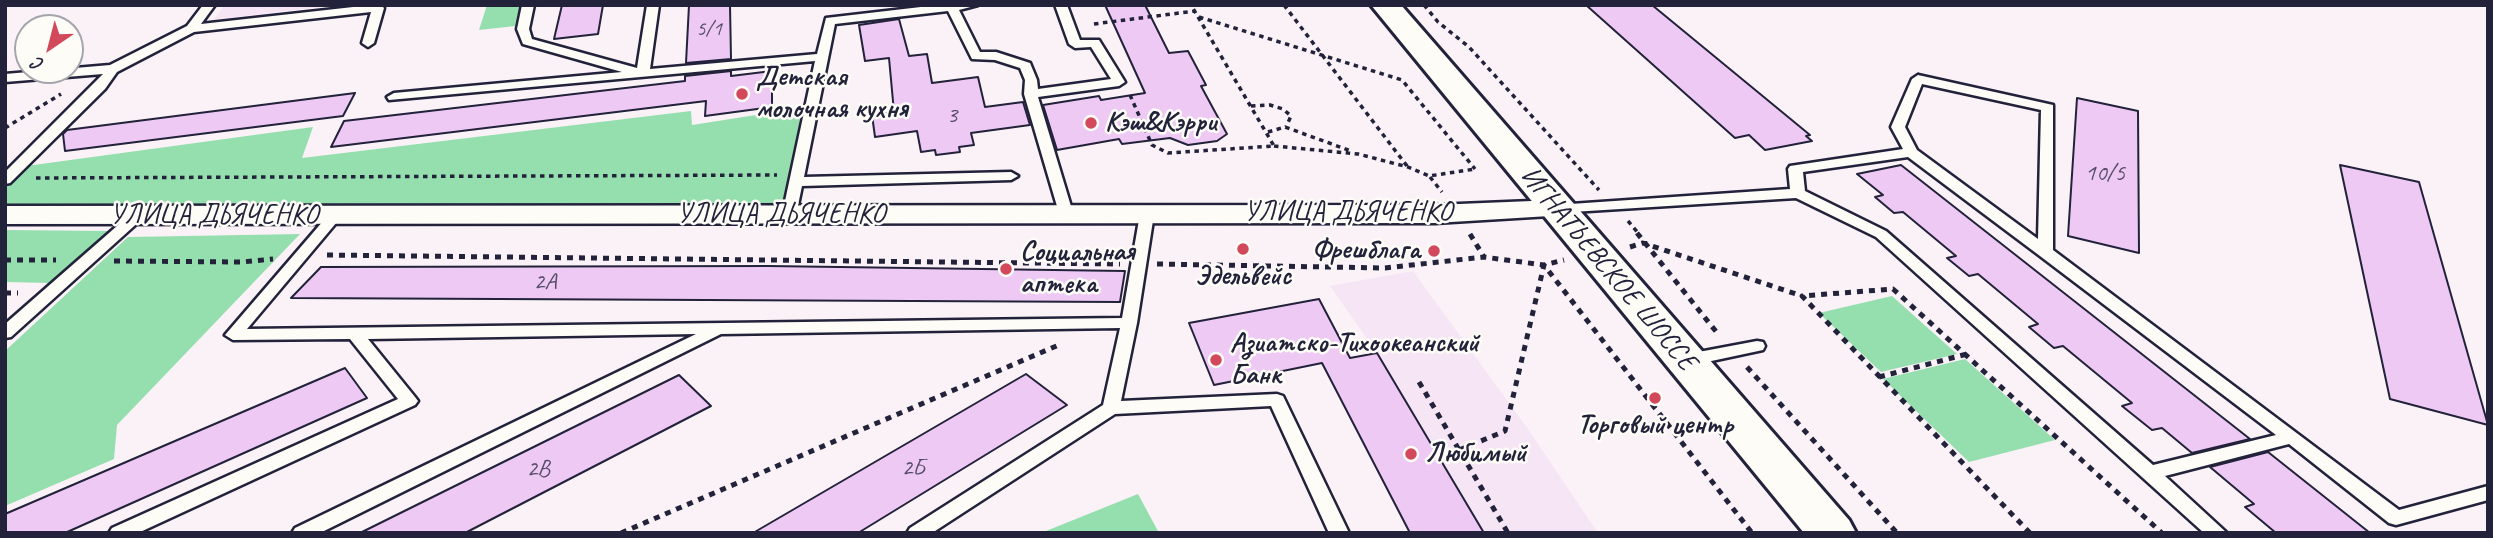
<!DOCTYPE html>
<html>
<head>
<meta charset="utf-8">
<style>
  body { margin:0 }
  #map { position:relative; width:2493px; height:538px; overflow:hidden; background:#faf2f6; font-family:Caveat,sans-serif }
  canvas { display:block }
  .frame { position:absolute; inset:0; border:7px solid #22223b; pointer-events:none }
  .north { position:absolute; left:14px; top:14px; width:70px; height:70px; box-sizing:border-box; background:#fdfcf7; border:2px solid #a5a5ac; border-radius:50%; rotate:215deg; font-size:19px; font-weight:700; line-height:28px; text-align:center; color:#22223b }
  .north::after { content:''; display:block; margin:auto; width:24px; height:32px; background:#d1495b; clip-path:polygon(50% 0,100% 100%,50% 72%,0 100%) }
</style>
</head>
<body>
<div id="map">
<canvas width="2493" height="538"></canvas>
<div class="frame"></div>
<div class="north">С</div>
</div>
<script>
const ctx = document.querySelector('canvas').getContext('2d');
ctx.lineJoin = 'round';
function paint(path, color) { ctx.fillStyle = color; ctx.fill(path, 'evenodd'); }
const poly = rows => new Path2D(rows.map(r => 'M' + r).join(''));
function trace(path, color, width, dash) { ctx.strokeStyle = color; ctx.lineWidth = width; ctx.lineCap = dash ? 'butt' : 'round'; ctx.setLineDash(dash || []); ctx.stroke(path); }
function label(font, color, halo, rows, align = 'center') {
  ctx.font = font + ' Caveat,sans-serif'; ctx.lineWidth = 5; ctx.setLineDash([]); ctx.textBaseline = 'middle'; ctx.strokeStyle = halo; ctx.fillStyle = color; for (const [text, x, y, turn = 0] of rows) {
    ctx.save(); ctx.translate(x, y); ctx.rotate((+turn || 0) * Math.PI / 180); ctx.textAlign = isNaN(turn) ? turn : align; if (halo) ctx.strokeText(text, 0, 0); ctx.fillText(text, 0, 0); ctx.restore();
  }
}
paint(poly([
  [225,5,336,5,213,20],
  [1413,271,1528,429,1598,533,1484,533,1377,353,1330,286]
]), '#f6e6f5');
paint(poly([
  [487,5,520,5,515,26,479,30],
  [801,108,789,215,5,215,5,181,19,167,313,127,302,158,691,111,692,125],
  [5,230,112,231,51,283,5,282],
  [300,234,117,425,114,459,5,506,5,351,128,237],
  [1892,296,1957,354,1881,372,1819,313],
  [1965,359,2055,440,1969,462,1883,379],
  [1138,494,1159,533,1041,533]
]), '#95deae');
const building = poly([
  [562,5,603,5,598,34,554,39,562,5],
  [689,5,730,5,731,59,686,63,689,5],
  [1105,5,1145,5,1169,53,1188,51,1206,85,1201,86,1227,134,1217,141,1188,145,1170,138,1122,144,1119,139,1057,150,1043,105,1099,96,1101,100,1145,93,1105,5],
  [1586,5,1652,5,1810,135,1806,136,1812,141,1765,150,1749,135,1735,138,1586,5],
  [899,19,909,56,927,54,932,83,978,77,985,107,1023,102,1030,125,971,133,974,145,959,147,960,152,936,155,935,150,921,152,917,131,875,137,872,115,894,112,889,58,865,61,859,25,899,19],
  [731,71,731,76,772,71,772,107,705,116,706,101,331,147,344,121,685,81,685,76,731,71],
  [355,93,343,116,65,151,63,134,67,130,355,93],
  [2077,98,2138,111,2139,253,2068,236,2077,98],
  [1901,165,2250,439,2192,453,2162,428,2152,430,2122,406,2132,403,2063,346,2054,348,2029,327,2038,324,1978,274,1969,276,1947,258,1956,256,1903,212,1894,213,1875,197,1883,195,1857,174,1901,165],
  [2340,165,2419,182,2488,425,2390,399,2340,165],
  [321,267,768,266,1125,271,1120,302,291,298,321,267],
  [1319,299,1350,358,1377,353,1484,533,1410,533,1322,363,1214,385,1189,323,1319,299],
  [345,368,367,398,65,533,5,533,5,514,345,368],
  [1026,374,1067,405,858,533,753,533,1026,374],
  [679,375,711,406,465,533,360,533,679,375],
  [2268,452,2370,533,2276,533,2245,507,2254,504,2210,467,2268,452]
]);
paint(building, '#eec9f3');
trace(building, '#22223b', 2);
const lane = poly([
  [203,5,215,5,201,24,371,5,381,5,384,8,374,43,368,47,362,43,371,12,194,32,117,72,105,89,10,183,5,184,5,172,103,74,5,82,5,74,110,65,187,26,203,5],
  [522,5,534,5,529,29,532,39,637,68,647,5,659,5,650,69,817,54,826,18,938,5,978,5,959,10,980,52,996,52,1030,63,1037,80,1038,89,1111,79,1091,47,1075,48,1069,44,1055,5,1067,5,1080,40,1099,40,1125,82,1119,86,1038,97,1073,213,1066,217,1059,213,1024,94,1025,80,1020,68,995,60,972,59,948,11,835,24,804,177,1011,172,1018,176,1011,180,802,186,796,215,789,219,782,215,815,61,389,100,387,97,394,93,622,72,523,44,517,29,522,5],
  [1918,75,2053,105,2053,250,2399,510,2488,486,2488,500,2396,525,2389,523,2289,444,2165,476,2227,533,2204,533,1876,237,1796,198,1556,213,1549,209,1556,205,1790,189,1788,169,1790,166,1903,149,1891,127,1912,79,1918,75],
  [1922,84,2041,110,2038,239,1917,150,1905,127,1922,84],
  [1908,157,2040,256,2276,435,2153,465,1886,231,1805,191,1803,172,1908,157],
  [1147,210,1154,214,1137,323,1121,401,1277,394,1283,396,1349,533,1329,533,1271,406,1115,414,932,533,907,533,910,528,1103,405,1120,328,721,334,320,533,292,533,295,528,696,334,368,339,415,397,418,401,415,405,138,533,109,533,112,528,398,399,350,339,233,340,225,335,330,213,340,213,342,216,247,329,1122,318,1140,214,1147,210],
  [138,211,143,212,145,215,143,218,11,337,5,338,5,324,133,212,138,211],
  [1757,341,1763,342,1765,346,1763,350,1688,366,1679,360,1688,354,1757,341]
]);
const street = poly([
  [1556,200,1566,203,1571,209,1566,215,1435,223,5,224,5,206,1435,205,1556,200]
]);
const primary = poly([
  [1371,5,1401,5,1849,520,1856,533,1804,533,1371,5]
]);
trace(lane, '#22223b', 5);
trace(street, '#22223b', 5);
trace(primary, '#22223b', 6);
trace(poly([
  [1284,5,1407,166],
  [1424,5,1438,22,1469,47,1599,190],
  [1199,17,1402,80,1475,169],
  [1094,24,1195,11],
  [1130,95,1152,145,1168,153,1274,146,1191,5],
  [1251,106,1270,105,1283,109,1291,116,1286,127],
  [5,128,61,94],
  [1268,132,1285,127,1351,151],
  [1274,146,1358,154,1408,167,1429,176,1475,169],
  [1430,177,1442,192],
  [36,178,777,175],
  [1628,221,1639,234]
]), '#22223b', 3.5, [4.5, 4.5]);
trace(poly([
  [1637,233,1718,334],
  [1470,234,1484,257],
  [1630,247,1643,243,1802,296],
  [327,255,1120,264],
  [5,260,56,260],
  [114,261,242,262,273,259],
  [1157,264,1385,268,1484,257,1544,265,1752,533],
  [5,293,18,293],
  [1747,367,1897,533],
  [1879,377,1967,354],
  [1419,382,1508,533],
  [1459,450,1505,431,1544,265,1564,260],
  [621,533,1061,344],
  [2030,533,1802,296,1893,289,2162,533]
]), '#22223b', 5, [6, 6]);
paint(lane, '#fdfcf7');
paint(street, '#fdfcf7');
paint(primary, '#fdfcf7');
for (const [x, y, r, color] of [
  [742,94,7,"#d1495b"],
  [1091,123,7,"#d1495b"],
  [1243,249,7,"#d1495b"],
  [1434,251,7,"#d1495b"],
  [1006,269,7,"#d1495b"],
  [1216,360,7,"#d1495b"],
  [1655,398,7,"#d1495b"],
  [1411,454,7,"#d1495b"]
]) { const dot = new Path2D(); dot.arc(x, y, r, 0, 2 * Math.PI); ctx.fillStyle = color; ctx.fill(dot); trace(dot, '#fdfcf7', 2.5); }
label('21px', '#554c69', null, [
  ["5/1",709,29]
]);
label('24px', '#554c69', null, [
  ["3",952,116],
  ["10/5",2105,174],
  ["2А",545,283],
  ["2Б",913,469],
  ["2В",538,470]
]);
label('bold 28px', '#22223b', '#fdfcf7', [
  ["Детская",756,78],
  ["молочная кухня",756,110],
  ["Кэш&Кэрри",1105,123],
  ["Фрешблага",1420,251,"right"],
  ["Социальная",1020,253],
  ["аптека",1020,285],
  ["Эдельвейс",1243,277,"center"],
  ["Азиатско-Тихоокеанский",1230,344],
  ["Банк",1230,376],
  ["Торговый центр",1655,426,"center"],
  ["Любимый",1425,454]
], 'left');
label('28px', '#22223b', '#fdfcf7', [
  ["УЛИЦА ДЬЯЧЕНКО",1348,213],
  ["УЛИЦА ДЬЯЧЕНКО",781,215],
  ["УЛИЦА ДЬЯЧЕНКО",214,216],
  ["ИГНАТЬЕВСКОЕ ШОССЕ",1608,269,50]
]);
</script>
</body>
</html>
